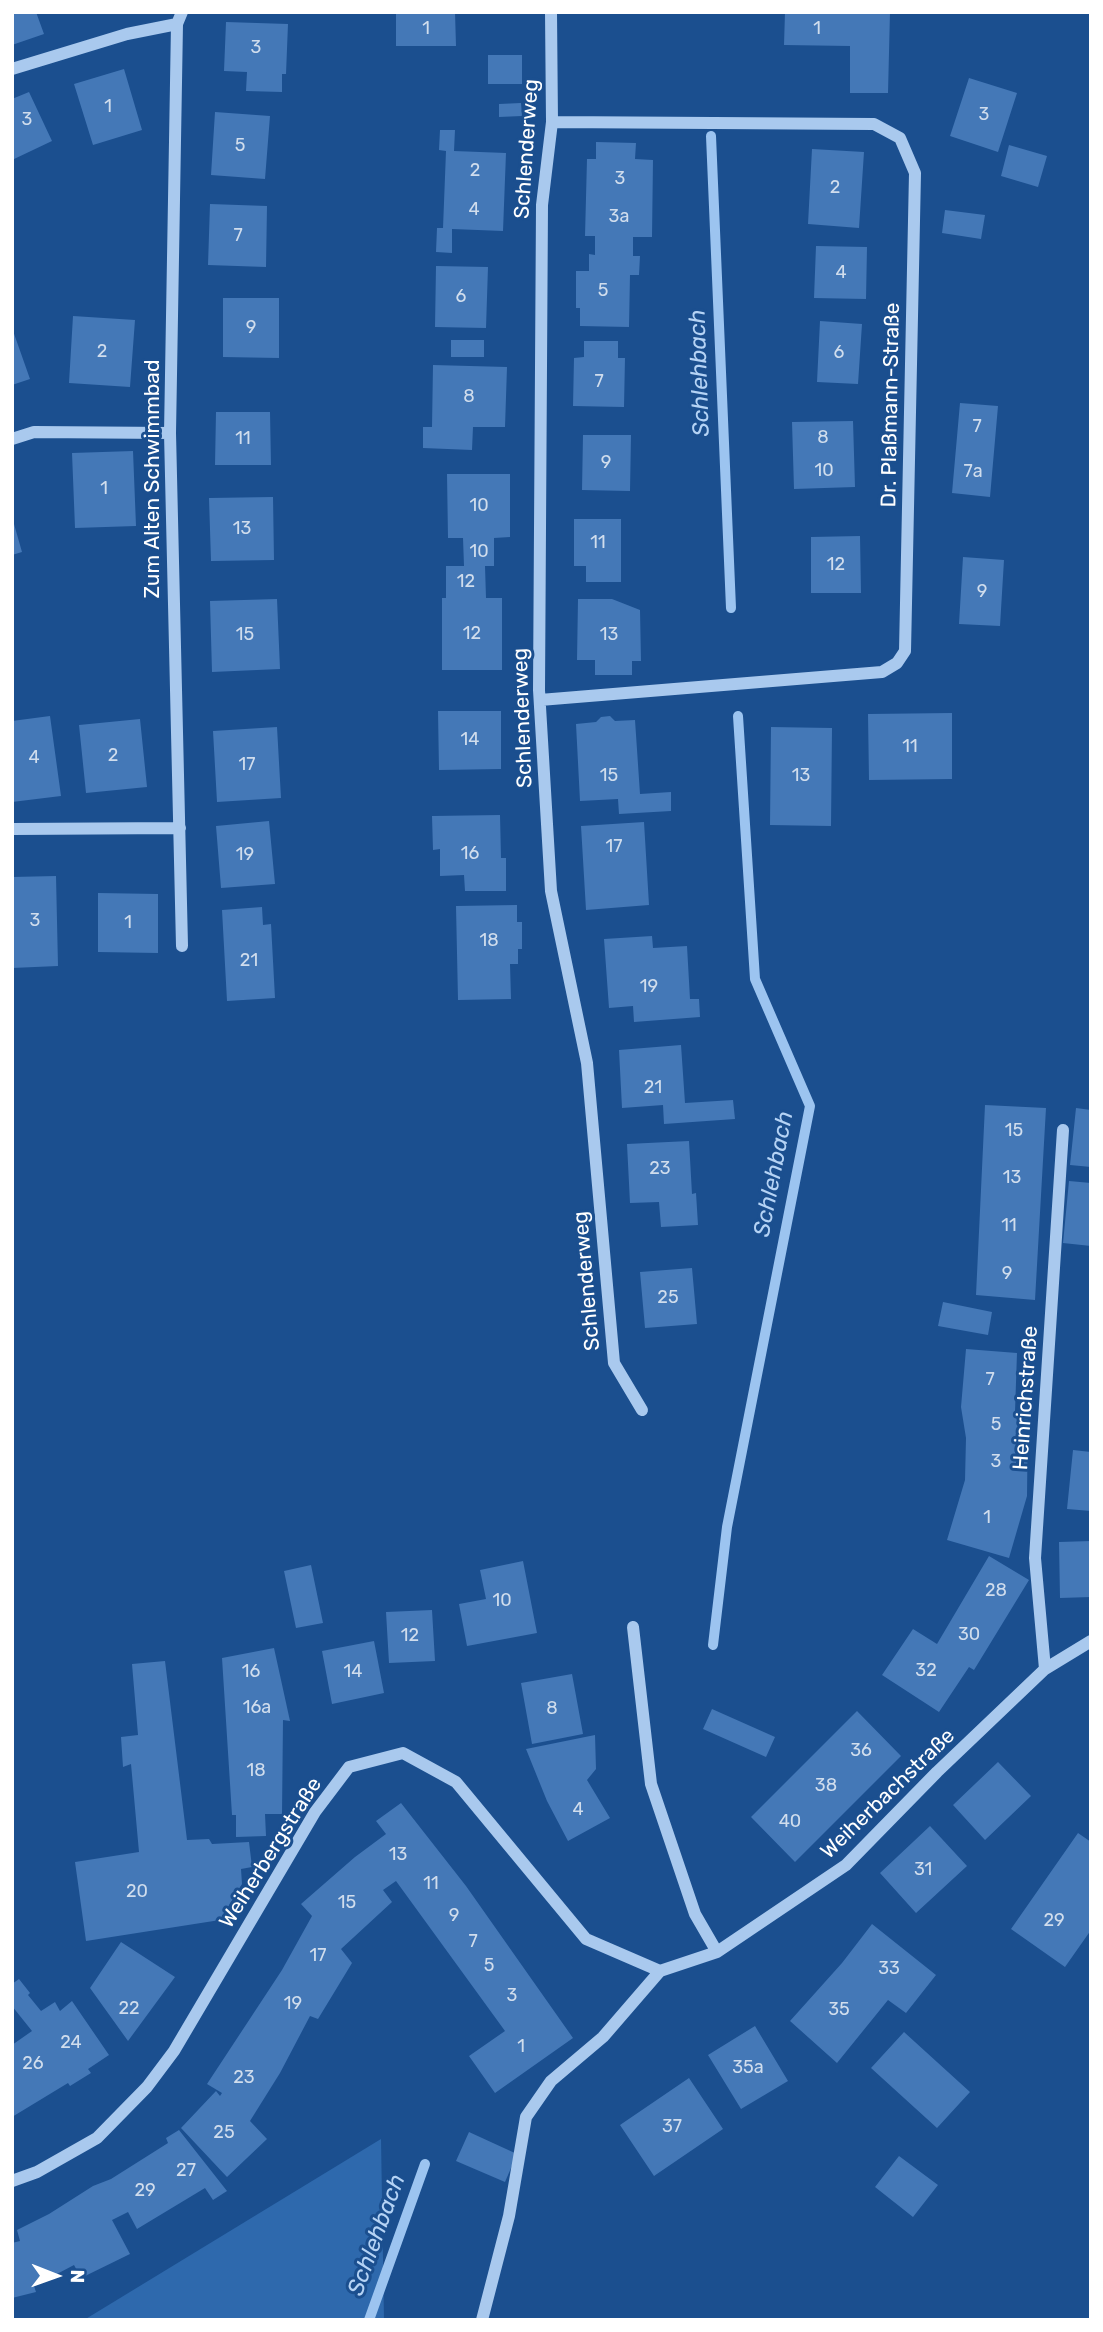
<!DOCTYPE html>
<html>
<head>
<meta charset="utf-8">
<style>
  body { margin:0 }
  #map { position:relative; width:1103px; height:2332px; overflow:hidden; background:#1b4f8f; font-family:Rubik,sans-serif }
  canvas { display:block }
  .frame { position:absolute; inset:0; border:14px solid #fff; pointer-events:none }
  .north { position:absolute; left:21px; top:2241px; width:70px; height:70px; -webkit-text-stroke:5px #1b4f8f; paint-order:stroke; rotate:91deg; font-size:19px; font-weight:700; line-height:28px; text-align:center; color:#fff }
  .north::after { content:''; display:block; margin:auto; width:24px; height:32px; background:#fff; clip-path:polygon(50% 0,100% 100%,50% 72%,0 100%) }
</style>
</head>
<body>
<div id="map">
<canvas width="1103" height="2332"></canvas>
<div class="frame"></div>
<div class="north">N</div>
</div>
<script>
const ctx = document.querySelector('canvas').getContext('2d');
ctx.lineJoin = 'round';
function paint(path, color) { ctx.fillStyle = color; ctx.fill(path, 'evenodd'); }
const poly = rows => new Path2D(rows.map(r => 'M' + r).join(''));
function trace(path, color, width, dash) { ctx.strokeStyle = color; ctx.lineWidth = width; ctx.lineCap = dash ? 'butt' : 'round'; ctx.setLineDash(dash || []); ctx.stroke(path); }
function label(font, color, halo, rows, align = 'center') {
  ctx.font = font + ' Rubik,sans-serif'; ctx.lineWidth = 6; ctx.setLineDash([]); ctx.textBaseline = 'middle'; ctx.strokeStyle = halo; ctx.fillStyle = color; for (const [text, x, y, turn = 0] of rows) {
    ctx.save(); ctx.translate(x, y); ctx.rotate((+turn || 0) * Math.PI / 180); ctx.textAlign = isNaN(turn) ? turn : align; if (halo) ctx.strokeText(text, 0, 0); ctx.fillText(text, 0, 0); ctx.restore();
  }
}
paint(poly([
  [381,2139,384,2320,84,2320]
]), '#2e69ad');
trace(poly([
  [711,136,731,608],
  [713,1645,727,1527,810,1106,755,979,738,716],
  [369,2320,425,2164]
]), '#9cc4f0', 10);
paint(poly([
  [12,12,36,12,44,34,12,45],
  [396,12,455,12,456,46,396,46],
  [785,12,890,12,888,93,850,93,850,46,784,45],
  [226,22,288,24,286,74,282,74,282,92,246,91,247,72,224,71],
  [488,55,522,55,522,84,488,84],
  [124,69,142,130,93,145,74,84],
  [969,78,1017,93,998,152,950,136],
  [29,92,52,141,12,160,12,99],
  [521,103,522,116,499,117,499,104],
  [215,112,270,116,265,179,211,175],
  [440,130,455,130,454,151,506,153,503,231,452,229,452,253,436,252,437,228,443,228,446,151,439,150],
  [596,142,636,143,635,159,653,160,652,237,633,237,633,256,640,256,639,275,630,275,629,327,580,326,580,308,576,308,576,271,589,271,589,254,595,255,595,236,585,236,587,159,596,159],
  [1009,145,1047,156,1038,187,1001,176],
  [812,149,864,152,859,228,808,224],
  [210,204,267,206,266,267,208,265],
  [945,210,985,215,981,239,942,233],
  [816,246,867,247,866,299,814,298],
  [436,266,488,267,486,328,435,327],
  [223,298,279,298,279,358,223,357],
  [73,316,135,320,130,387,69,383],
  [820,321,862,324,858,384,817,382],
  [12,328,30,379,12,385],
  [451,340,484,340,484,357,451,357],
  [584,341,618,341,618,358,625,358,624,407,573,406,574,358,584,357],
  [433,365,507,367,505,427,473,427,472,450,423,448,423,427,432,427],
  [960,403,998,406,990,497,952,493],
  [216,412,270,412,271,465,215,465],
  [853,421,855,487,794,489,792,422],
  [583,435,631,435,630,491,582,490],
  [133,451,136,526,75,528,72,453],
  [447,474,510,474,510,537,494,538,494,566,485,566,486,598,502,598,502,670,442,670,442,598,446,598,446,566,464,566,463,538,448,538],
  [273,497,274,560,211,561,209,498],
  [12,517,22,552,12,555],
  [574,519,621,519,621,582,586,582,586,566,574,566],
  [860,536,861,593,811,593,811,537],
  [963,557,1004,560,1000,626,959,624],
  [277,599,280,669,212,672,210,601],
  [578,599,612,599,640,610,641,661,632,661,632,675,595,675,595,660,577,660],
  [438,711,501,711,501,769,439,770],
  [952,713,952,779,869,780,868,714],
  [50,716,61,796,12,802,12,721],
  [610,716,615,721,635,720,640,794,671,792,671,811,619,814,618,799,580,801,576,724,596,722,601,717],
  [140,719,147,787,86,793,79,725],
  [277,727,281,798,217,802,213,731],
  [771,727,832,728,831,826,770,825],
  [500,815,501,858,506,858,506,891,465,891,464,875,440,876,440,849,433,850,432,816],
  [269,821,275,884,221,888,216,826],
  [644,822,649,905,586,910,581,826],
  [56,876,58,966,12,968,12,877],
  [98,893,158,894,158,953,98,952],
  [517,905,517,922,522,922,522,949,518,949,518,964,510,964,511,999,458,1000,456,906],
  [262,907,263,925,271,924,275,998,227,1001,222,910],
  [652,936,653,948,687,946,690,999,699,999,700,1017,634,1022,633,1006,609,1008,604,939],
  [681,1045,685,1103,733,1100,735,1119,664,1124,663,1105,622,1108,619,1050],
  [985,1105,1046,1108,1035,1300,976,1295],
  [1076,1108,1091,1110,1091,1167,1070,1165],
  [689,1141,692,1194,696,1193,698,1225,661,1227,659,1202,630,1203,627,1144],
  [1069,1181,1091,1183,1091,1246,1063,1243],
  [692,1268,697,1324,645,1328,640,1272],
  [943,1302,992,1312,988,1335,938,1326],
  [966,1349,1017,1353,1015,1412,1028,1411,1027,1496,1009,1558,947,1540,965,1480,966,1438,961,1407],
  [1073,1450,1091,1452,1091,1511,1067,1509],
  [1091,1541,1091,1597,1060,1598,1059,1542],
  [989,1556,1029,1580,974,1670,969,1667,939,1712,882,1675,913,1629,937,1644],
  [523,1561,537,1633,467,1646,459,1604,486,1599,480,1570],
  [311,1565,323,1623,296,1628,284,1571],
  [432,1610,435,1661,389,1663,386,1612],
  [374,1641,384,1693,332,1704,322,1651],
  [274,1648,290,1721,283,1720,282,1814,265,1814,266,1836,236,1837,236,1815,232,1815,222,1658],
  [165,1661,187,1840,209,1839,212,1844,249,1842,252,1867,241,1869,242,1884,220,1920,86,1941,75,1862,139,1852,131,1764,123,1767,121,1737,138,1735,132,1664],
  [572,1674,583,1734,532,1744,521,1683],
  [712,1709,775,1737,766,1757,703,1729],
  [857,1711,901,1756,795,1862,751,1817],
  [595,1735,596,1769,587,1780,610,1818,568,1841,547,1801,526,1749],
  [998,1762,1031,1796,985,1840,953,1805],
  [401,1803,466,1886,573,2038,495,2093,469,2056,505,2031,396,1881,383,1890,392,1902,341,1949,352,1963,318,2019,310,2016,280,2073,250,2121,267,2139,227,2177,181,2128,216,2091,220,2096,222,2093,207,2084,282,1970,312,1916,301,1904,355,1857,386,1834,376,1821],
  [930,1826,967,1866,916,1913,880,1873],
  [1078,1833,1091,1842,1091,1930,1065,1967,1011,1929],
  [872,1924,936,1975,906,2013,888,2000,837,2063,790,2021,842,1963],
  [121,1942,175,1977,128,2041,90,1988],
  [19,1979,30,1993,28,1995,41,2011,55,2002,60,2011,72,2001,109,2055,88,2069,91,2073,70,2086,68,2083,12,2117,12,2045,32,2031,12,2006,12,1984],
  [755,2026,788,2081,741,2109,708,2055],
  [904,2032,970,2092,937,2128,871,2068],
  [689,2078,723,2129,654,2176,620,2125],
  [179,2130,227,2191,213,2200,205,2188,137,2229,128,2212,112,2220,130,2254,81,2278,74,2265,34,2286,36,2292,12,2298,12,2243,20,2241,17,2230,49,2214,93,2186,111,2179,168,2143,166,2138],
  [469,2132,517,2154,505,2182,456,2161],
  [899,2156,938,2185,913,2217,875,2187]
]), '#4478b7');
trace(poly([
  [551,12,552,122,542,205,539,690,551,891,587,1063,614,1363,642,1410],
  [12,69,127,34,177,24],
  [12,439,34,432,170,433],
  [540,700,882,672,897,663,905,651,915,173,900,138,874,124,552,122],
  [12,829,180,828],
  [182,946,170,433,177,24,182,12],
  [633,1627,651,1784,695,1914,717,1952],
  [1045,1669,1035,1558,1063,1130],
  [660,1971,717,1952,846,1865,937,1772,1045,1669,1091,1641],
  [12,2181,37,2172,97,2138,147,2087,174,2051,315,1812,349,1767,403,1753,456,1782,586,1939,660,1971],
  [482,2320,509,2216,526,2117,551,2081,603,2037,660,1971]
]), '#a9c9ee', 12);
label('18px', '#d0dded', null, [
  ["1",426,29],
  ["1",817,29],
  ["3",256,48],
  ["1",108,107],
  ["3",984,115],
  ["3",27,120],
  ["5",240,146],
  ["2",475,171],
  ["3",620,179],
  ["2",835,188],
  ["4",474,210],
  ["3a",619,217],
  ["7",238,236],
  ["4",841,273],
  ["5",603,291],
  ["6",461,297],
  ["9",251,328],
  ["2",102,352],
  ["6",839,353],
  ["7",599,382],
  ["8",469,397],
  ["7",977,427],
  ["8",823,438],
  ["11",243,439],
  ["9",606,463],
  ["10",824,471],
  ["7a",973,472],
  ["1",104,489],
  ["10",479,506],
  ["13",242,529],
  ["11",598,543],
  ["10",479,552],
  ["12",836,565],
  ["12",466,582],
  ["9",982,592],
  ["12",472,634],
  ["15",245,635],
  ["13",609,635],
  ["14",470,740],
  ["11",910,747],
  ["2",113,756],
  ["4",34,758],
  ["17",247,765],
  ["15",609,776],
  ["13",801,776],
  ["17",614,847],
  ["16",470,854],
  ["19",245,855],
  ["3",35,921],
  ["1",128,923],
  ["18",489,941],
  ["21",249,961],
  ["19",649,987],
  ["21",653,1088],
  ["15",1014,1131],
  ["23",660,1169],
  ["13",1012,1178],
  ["11",1009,1226],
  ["9",1007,1274],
  ["25",668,1298],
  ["7",990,1380],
  ["5",996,1425],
  ["3",996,1462],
  ["1",987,1518],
  ["28",996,1591],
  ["10",502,1601],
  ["30",969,1635],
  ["12",410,1636],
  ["32",926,1671],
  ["16",251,1672],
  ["14",353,1672],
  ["16a",257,1708],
  ["8",552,1709],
  ["36",861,1751],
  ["18",256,1771],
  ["38",826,1786],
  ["4",578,1810],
  ["40",790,1822],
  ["13",398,1855],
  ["31",923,1870],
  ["11",431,1884],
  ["20",137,1892],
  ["15",347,1903],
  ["9",454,1916],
  ["29",1054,1921],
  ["7",473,1942],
  ["17",318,1956],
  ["5",489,1966],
  ["33",889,1969],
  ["3",512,1996],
  ["19",293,2004],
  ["22",129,2009],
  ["35",839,2010],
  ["24",71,2043],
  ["1",521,2047],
  ["26",33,2064],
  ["35a",748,2068],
  ["23",244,2078],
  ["37",672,2127],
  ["25",224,2133],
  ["27",186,2171],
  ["29",145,2191]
]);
label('21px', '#fff', '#1b4f8f', [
  ["Schlenderweg",527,149,-86],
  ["Dr. Plaßmann-Straße",891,405,-89],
  ["Zum Alten Schwimmbad",153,479,-90],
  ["Schlenderweg",523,718,-92],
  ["Schlenderweg",587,1281,-95],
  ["Heinrichstraße",1026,1398,-86],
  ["Weiherbachstraße",888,1794,-44],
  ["Weiherbergstraße",271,1853,-58]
]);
label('italic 23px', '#b5d3f5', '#1b4f8f', [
  ["Schlehbach",700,373,-92],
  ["Schlehbach",774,1174,-79],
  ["Schlehbach",377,2235,-70]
]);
</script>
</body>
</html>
